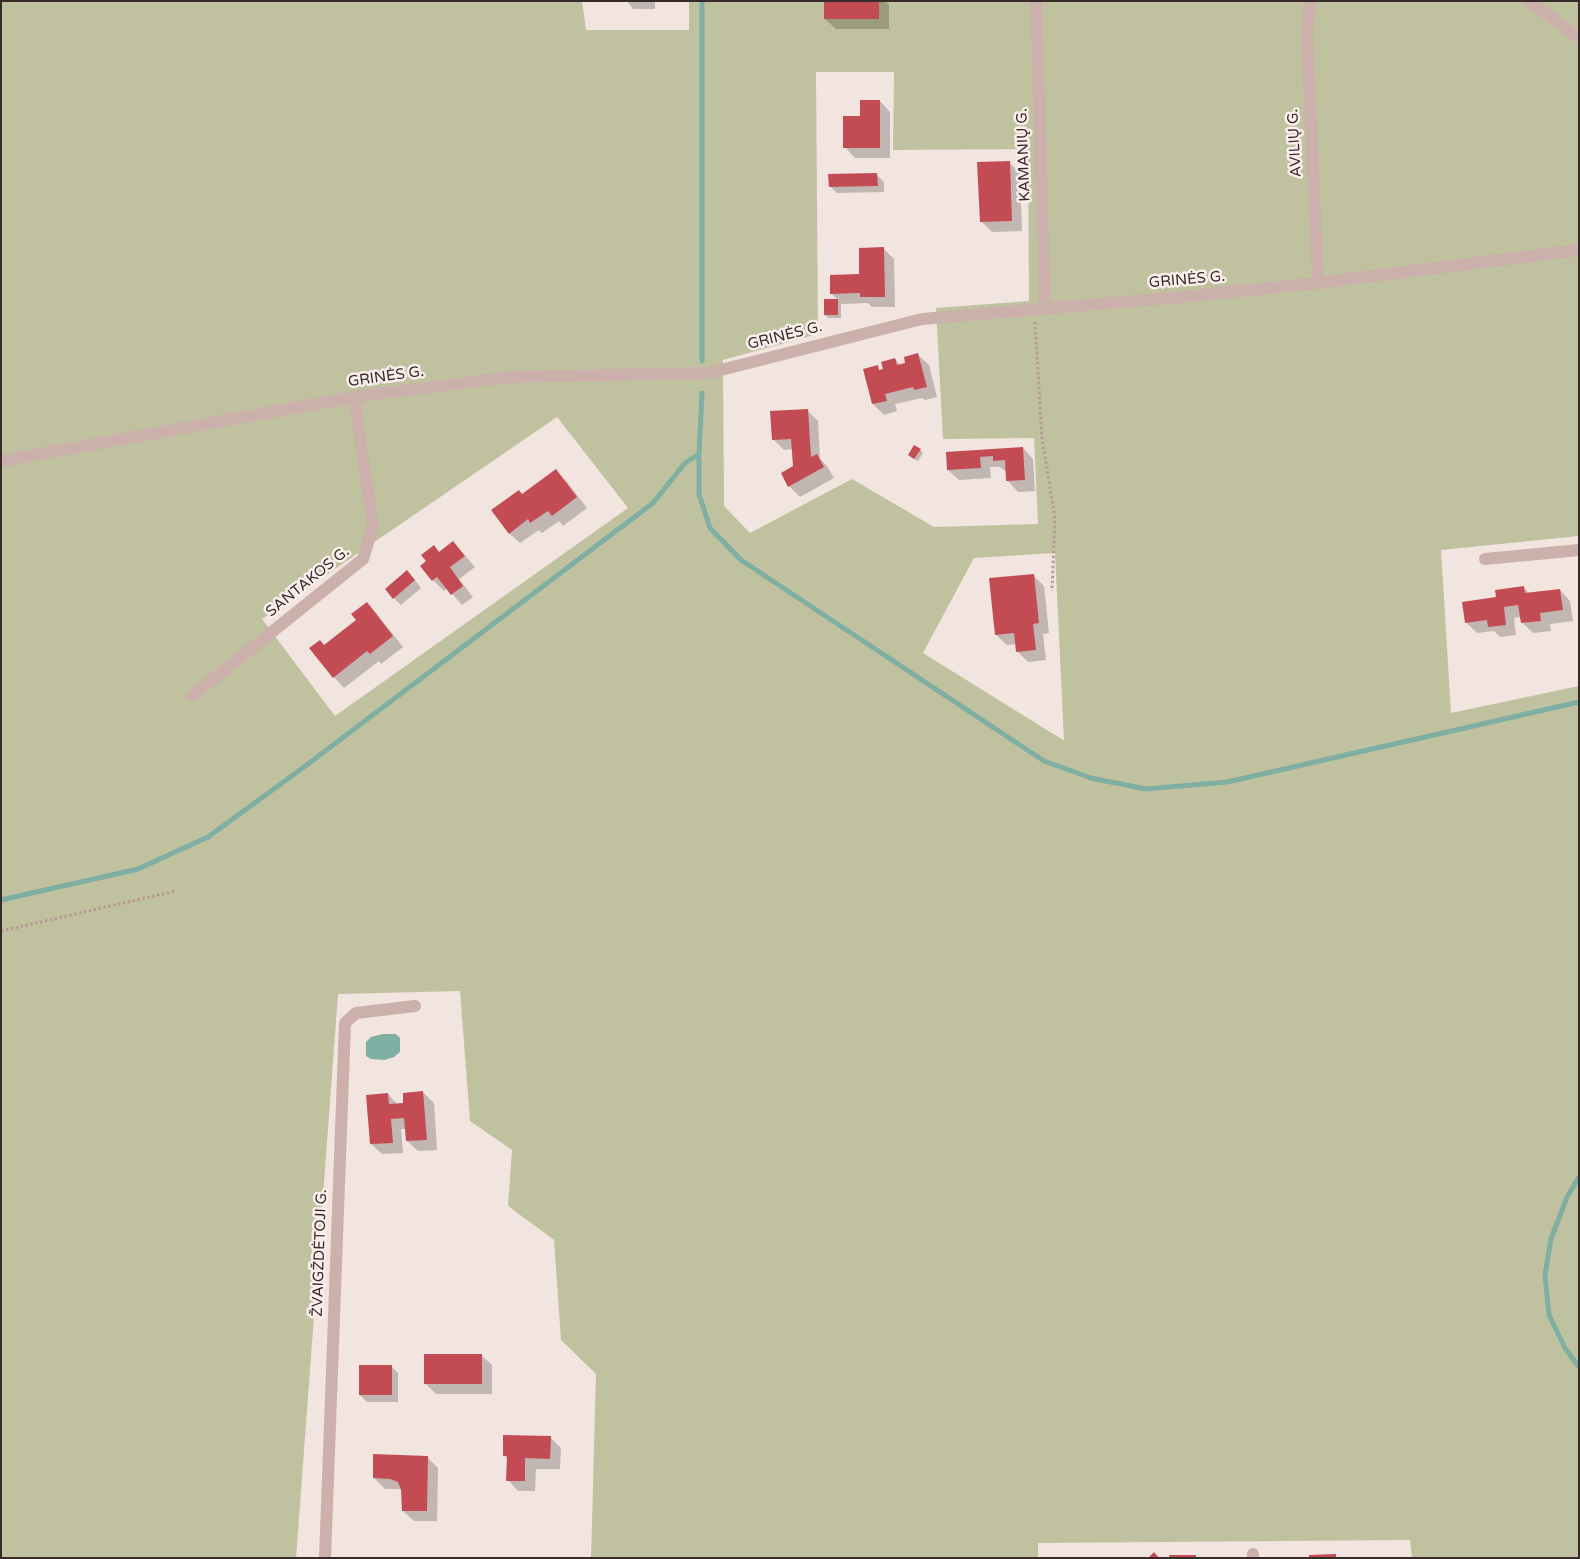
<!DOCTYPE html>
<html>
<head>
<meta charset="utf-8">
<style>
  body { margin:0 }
  #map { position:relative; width:1580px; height:1559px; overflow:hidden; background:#f2e4df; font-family:"Varela Round",sans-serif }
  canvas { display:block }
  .frame { position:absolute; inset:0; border:2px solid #392a2a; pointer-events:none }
</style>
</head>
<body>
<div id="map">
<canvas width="1580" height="1559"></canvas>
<div class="frame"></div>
</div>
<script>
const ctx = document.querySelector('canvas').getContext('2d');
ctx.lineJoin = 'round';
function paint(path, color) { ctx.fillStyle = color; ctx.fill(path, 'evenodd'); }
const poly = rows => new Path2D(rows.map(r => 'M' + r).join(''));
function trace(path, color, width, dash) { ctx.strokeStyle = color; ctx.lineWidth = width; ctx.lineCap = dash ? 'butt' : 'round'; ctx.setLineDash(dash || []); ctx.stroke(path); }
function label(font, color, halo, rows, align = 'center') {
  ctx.font = font + ' "Varela Round",sans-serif'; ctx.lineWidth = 5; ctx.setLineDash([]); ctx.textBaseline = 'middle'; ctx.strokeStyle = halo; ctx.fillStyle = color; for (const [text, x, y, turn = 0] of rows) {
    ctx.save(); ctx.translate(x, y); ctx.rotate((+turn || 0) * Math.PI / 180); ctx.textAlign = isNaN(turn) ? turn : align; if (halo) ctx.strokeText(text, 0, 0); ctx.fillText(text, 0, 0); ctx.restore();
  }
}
paint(poly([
  [1,1,582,1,586,30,689,30,689,1,1579,1,1579,536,1441,550,1451,713,1579,686,1579,1558,1412,1558,1410,1540,1038,1543,1038,1558,591,1558,596,1374,561,1340,554,1240,508,1206,512,1150,470,1121,460,991,338,994,296,1558,1,1558],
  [816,72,894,72,893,150,1028,149,1029,301,936,308,943,439,1034,438,1038,524,934,527,852,479,750,533,724,506,723,360,818,334],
  [557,417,628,508,335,716,262,619],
  [1055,553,1064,740,1063,740,923,653,974,558]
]), '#c0c29f');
paint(poly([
  [383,1034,396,1034,400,1038,400,1052,394,1057,384,1060,371,1059,366,1056,366,1042,371,1037]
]), '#7eafa2');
paint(poly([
  [627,1,655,1,655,9,633,9],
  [825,1,885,1,889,5,889,29,836,29,825,19],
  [880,101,890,112,890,158,855,158,845,147,861,117],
  [1009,162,1020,173,1022,231,992,232,981,221],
  [877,175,884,182,884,192,837,193,830,186],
  [884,249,894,259,895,307,872,307,868,303,841,304,841,318,828,318,825,315,838,300,831,293,860,275],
  [918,355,929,365,937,397,925,400,922,398,895,404,897,411,884,415,873,404,865,370,877,367,881,371,895,359,901,366],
  [807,410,818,421,820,459,827,466,834,478,800,497,789,486,794,467,793,449,784,450,773,439],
  [1023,448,1033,459,1035,491,1018,492,1008,481,1007,471,1005,471,1000,467,990,467,991,478,959,480,948,470,947,453],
  [920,450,923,453,918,461,912,458],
  [556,471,567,482,587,508,563,526,559,521,542,533,539,530,520,543,509,533,523,495],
  [453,542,475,567,459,579,473,597,462,605,447,588,444,591,433,580,439,553],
  [1033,575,1044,586,1049,633,1043,634,1046,660,1028,662,1017,651,1016,644,1007,645,996,635],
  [414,579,421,588,401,605,394,598],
  [1523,587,1530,594,1560,590,1570,601,1573,621,1550,624,1551,631,1533,633,1522,622,1521,617,1514,618,1516,635,1500,637,1494,631,1477,633,1466,622,1498,598],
  [367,604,377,614,403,647,381,664,379,661,344,688,334,677,324,646,358,620],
  [423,1092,434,1103,437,1150,418,1151,407,1141,406,1129,401,1129,403,1153,382,1154,371,1144,388,1094,398,1105,405,1104],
  [481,1355,492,1365,492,1394,436,1394,425,1383],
  [391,1366,398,1373,398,1402,367,1402,360,1395],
  [550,1437,561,1448,560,1469,536,1469,535,1491,518,1491,508,1480,508,1460,504,1455],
  [427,1457,438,1468,437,1521,414,1521,403,1511,402,1489,385,1489,374,1478]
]), '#0003');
trace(poly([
  [702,1,702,361],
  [702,393,699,454,699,494,710,528,741,560,1044,761,1091,778,1146,789,1227,782,1579,702],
  [1,900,138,869,208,837,304,767,653,503,685,463,699,454],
  [1579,1177,1567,1197,1551,1239,1545,1275,1549,1315,1565,1348,1579,1367]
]), '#7eafa2', 5);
paint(poly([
  [824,1,879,1,879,19,824,19],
  [860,100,880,100,880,148,843,148,843,116,860,116],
  [1010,161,1012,221,980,222,977,162],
  [877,173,878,186,829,187,828,174],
  [884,247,885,297,860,297,860,293,830,294,830,275,859,274,859,248],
  [824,299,838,299,838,315,824,315],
  [918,353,927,387,914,390,913,387,885,394,887,401,872,404,863,369,878,365,879,370,883,369,881,362,895,358,897,365,905,363,904,357],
  [808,409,811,457,817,454,824,467,788,487,781,473,793,466,791,439,772,440,770,411],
  [914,445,921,449,914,459,908,455],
  [1023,447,1025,480,1006,481,1005,460,993,461,993,456,980,457,981,468,947,470,946,452],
  [556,469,577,497,552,516,548,511,530,523,528,519,509,534,491,510,519,490,522,494],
  [453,541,465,556,450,567,463,586,451,595,437,577,432,581,420,566,426,561,421,555,434,545,439,552],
  [407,570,415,580,393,599,385,589],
  [1034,574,1039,623,1033,624,1036,650,1016,652,1014,633,995,635,989,578],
  [1524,586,1525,593,1560,589,1563,610,1540,613,1541,621,1521,623,1518,605,1504,607,1506,625,1488,627,1487,620,1465,623,1462,602,1496,597,1495,590],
  [367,602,393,636,370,654,367,651,333,678,309,648,320,640,324,645,356,620,351,614],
  [423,1091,427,1140,406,1141,404,1118,391,1119,393,1143,370,1144,366,1095,388,1093,389,1104,403,1103,403,1093],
  [424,1354,482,1354,482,1384,424,1384],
  [359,1365,392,1365,392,1395,359,1395],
  [503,1435,551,1436,550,1459,525,1458,525,1481,506,1481,507,1456,503,1456],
  [373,1454,428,1456,427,1511,402,1511,401,1490,398,1482,390,1479,373,1478],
  [1154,1552,1159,1558,1148,1558],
  [1336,1554,1336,1558,1309,1558,1309,1555],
  [1169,1555,1196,1555,1196,1558,1170,1558]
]), '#c34c54');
trace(poly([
  [1035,322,1042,438,1055,518,1052,591],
  [1,931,176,891]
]), '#b79995', 3, [2.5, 2.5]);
trace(poly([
  [1036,1,1045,308],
  [1310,1,1307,35,1318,283],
  [1529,1,1579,38],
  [1,461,354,397,510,377,709,373,922,319,1181,297,1318,283,1579,250],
  [1485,559,1579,550],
  [192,696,363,559,373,526,354,397],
  [1253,1554,1253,1558],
  [325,1558,345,1023,356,1013,415,1006]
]), '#cbb0ab', 12);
label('15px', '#392a2a', '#faefec', [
  ["AVILIŲ G.",1295,143,-93],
  ["KAMANIŲ G.",1024,155,-92],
  ["GRINĖS G.",1187,280,-5],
  ["GRINĖS G.",785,336,-14],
  ["GRINĖS G.",386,377,-8],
  ["SANTAKOS G.",308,582,-39],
  ["ŽVAIGŽDĖTOJI G.",320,1253,-88]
]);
</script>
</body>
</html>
